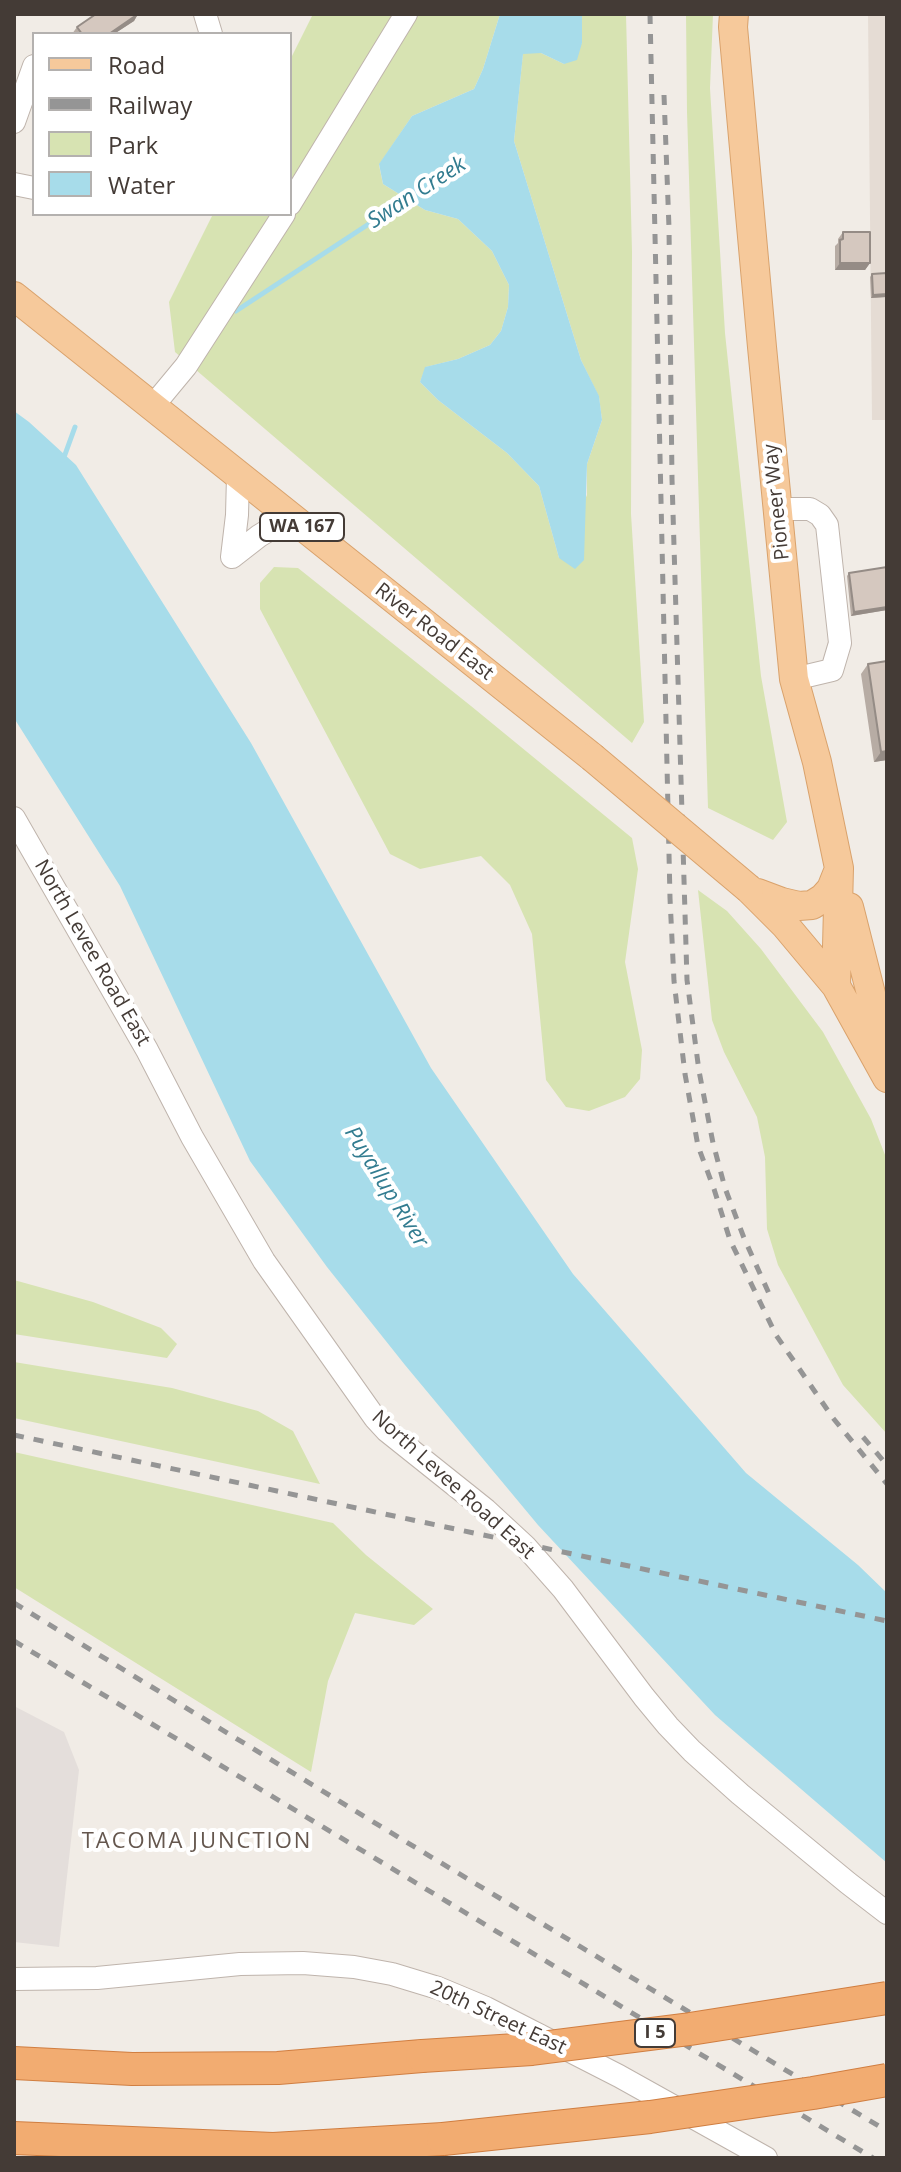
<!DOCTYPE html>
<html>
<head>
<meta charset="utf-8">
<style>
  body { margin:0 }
  #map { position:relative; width:901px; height:2172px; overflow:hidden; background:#f1ece6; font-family:"Open Sans",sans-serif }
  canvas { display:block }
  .frame { position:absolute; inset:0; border:16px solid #443b36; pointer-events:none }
  .legend { position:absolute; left:32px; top:32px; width:260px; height:184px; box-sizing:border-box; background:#fff; border:2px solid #b4b1af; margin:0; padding:10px 14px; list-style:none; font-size:24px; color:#443b36 }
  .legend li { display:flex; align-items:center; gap:16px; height:40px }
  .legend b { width:40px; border:2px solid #b4b1af }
</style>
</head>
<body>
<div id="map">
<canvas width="901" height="2172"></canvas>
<div class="frame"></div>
<ul class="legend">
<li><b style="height:10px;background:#f6c99b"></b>Road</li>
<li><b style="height:10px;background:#959595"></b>Railway</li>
<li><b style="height:22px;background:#d7e3b2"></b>Park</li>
<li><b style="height:22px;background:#a7dcea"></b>Water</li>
</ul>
</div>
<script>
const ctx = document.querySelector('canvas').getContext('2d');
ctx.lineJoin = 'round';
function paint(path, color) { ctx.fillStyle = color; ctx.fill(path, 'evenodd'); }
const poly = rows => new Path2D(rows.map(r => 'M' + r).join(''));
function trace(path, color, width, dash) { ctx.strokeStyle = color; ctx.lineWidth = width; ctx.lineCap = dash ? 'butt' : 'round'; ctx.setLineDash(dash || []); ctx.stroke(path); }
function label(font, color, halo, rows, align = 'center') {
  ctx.font = font + ' "Open Sans",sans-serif'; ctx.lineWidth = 8; ctx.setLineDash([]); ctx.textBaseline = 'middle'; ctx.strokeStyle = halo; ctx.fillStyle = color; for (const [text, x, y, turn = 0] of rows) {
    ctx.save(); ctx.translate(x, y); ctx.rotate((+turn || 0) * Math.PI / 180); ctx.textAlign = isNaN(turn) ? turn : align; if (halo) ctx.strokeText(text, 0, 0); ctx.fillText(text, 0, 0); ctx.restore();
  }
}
paint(poly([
  [868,14,887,14,887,420,872,420]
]), '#e5dcd4');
paint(poly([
  [14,1706,64,1732,79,1770,59,1947,14,1942]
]), '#e4dedb');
paint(poly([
  [313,14,500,14,483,69,474,89,412,116,379,165,383,184,425,210,458,219,492,251,509,285,508,307,501,331,490,345,458,359,426,367,420,382,438,400,507,453,539,486,559,558,587,495,587,464,602,420,599,397,581,360,514,141,523,53,541,53,564,64,582,43,582,14,626,14,632,252,631,514,644,722,632,743,175,352,169,302,213,214,290,214,290,60],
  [686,14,713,14,710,88,725,333,761,676,787,822,773,840,708,808,687,112],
  [274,567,298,568,471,706,632,838,638,869,625,962,642,1050,640,1079,625,1097,589,1111,566,1107,546,1080,532,934,510,885,481,856,420,869,390,854,260,609,260,583],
  [698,890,727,911,761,949,823,1032,871,1119,887,1160,887,1434,843,1385,778,1265,767,1229,765,1157,757,1117,724,1052,712,1020],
  [14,1280,93,1302,161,1328,177,1344,167,1358,14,1334],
  [14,1362,172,1388,258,1411,293,1431,320,1484,14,1418],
  [14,1452,333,1523,366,1555,433,1609,414,1625,355,1613,328,1681,311,1772,14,1587]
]), '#d7e3b2');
paint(poly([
  [500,14,582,14,582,43,577,60,564,64,541,53,523,54,514,141,581,360,599,396,602,420,587,464,584,560,575,569,559,558,539,486,507,453,438,400,420,382,425,367,458,359,490,345,501,331,508,307,509,285,492,251,458,219,425,210,383,184,379,164,412,116,474,89,483,69],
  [14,411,29,422,76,465,251,743,431,1068,573,1274,746,1473,858,1565,887,1593,887,1863,715,1715,538,1525,405,1365,327,1267,250,1161,120,886,14,718]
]), '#a7dcea');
trace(poly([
  [236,311,413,195],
  [63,460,75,427]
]), '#a7dcea', 5);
const minor = poly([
  [205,14,211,34],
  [14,122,34,66],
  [14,184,34,188],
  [290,204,406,14],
  [152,407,186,366,284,214],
  [778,509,810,509,820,515,827,525,840,643,832,670,794,679],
  [232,557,237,515,238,476],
  [232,557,259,536,277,525,294,520],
  [14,818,147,1050,192,1137,264,1261,375,1418,387,1431,486,1510,525,1546,563,1589,644,1697,668,1726,692,1751,740,1794,848,1883,887,1913],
  [14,1979,97,1978,240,1964,303,1963,354,1967,392,1974,438,1988,486,2008,619,2076,766,2158]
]);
const major = poly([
  [734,14,733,27,762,347,794,679,817,762,839,868,836,986],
  [14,296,592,757],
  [749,889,785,925,836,986,887,1078],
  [758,893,782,902,799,906,812,905,823,898,831,889,839,869],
  [849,907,886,1053]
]);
const highway = poly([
  [14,2063,132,2069,278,2068,422,2056],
  [14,2138,273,2149,443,2139]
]);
trace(minor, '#bfb4ac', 24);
trace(major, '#d9a26c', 30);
trace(highway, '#d07e41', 34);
trace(minor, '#fff', 22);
trace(major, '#f6c99b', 28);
trace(highway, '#f2ac71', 32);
trace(poly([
  [650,14,670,898,674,981,685,1074,698,1146,714,1189,730,1240,776,1335,833,1418,887,1484],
  [664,95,669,228,672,479,687,980,699,1071,713,1143,725,1188,744,1238,771,1298],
  [14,1435,887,1621],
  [863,1437,887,1465],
  [14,1603,403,1840,887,2131],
  [14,1641,873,2158]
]), '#959595', 5, [10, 10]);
const majorBridge = poly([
  [592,757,749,889]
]);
const highwayBridge = poly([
  [422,2056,532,2049,690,2029,887,1998],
  [443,2139,650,2117,813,2093,887,2080]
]);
trace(majorBridge, '#d9a26c', 30, []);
trace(highwayBridge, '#d07e41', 34, []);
trace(majorBridge, '#f6c99b', 28);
trace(highwayBridge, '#f2ac71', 32);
paint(poly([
  [138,14,134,21,114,34,72,34,77,27],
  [843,232,870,263,865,270,835,270,835,246,838,243,838,239],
  [872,274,886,297,871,298,870,277],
  [887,567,887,610,851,616,847,576,849,573],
  [868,664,887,760,874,762,861,674]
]), '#b7aca4');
paint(poly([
  [138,14,134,21,114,34,109,34],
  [840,263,870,263,865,270,835,270],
  [887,294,886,297,871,298,873,295],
  [887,607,887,610,851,616,854,612],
  [887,751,887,760,874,762,881,752]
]), '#958c86');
const building = poly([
  [96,14,138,14,109,34,82,34,77,27,96,14],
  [843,232,870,232,870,263,840,263,840,240,843,239,843,232],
  [887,273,887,294,873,295,872,274,887,273],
  [887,567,887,607,854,612,849,573,887,567],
  [887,661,887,751,881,752,868,664,887,661]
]);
paint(building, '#d5c8bf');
trace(building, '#958c86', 2);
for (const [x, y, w] of [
  [302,527,84],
  [655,2033,40]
]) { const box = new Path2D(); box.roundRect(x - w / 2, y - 14, w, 28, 6); ctx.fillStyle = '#fff'; ctx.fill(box); trace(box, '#443b36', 2); }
label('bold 18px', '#443b36', null, [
  ["WA 167",302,527],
  ["I 5",655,2033]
]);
label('20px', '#443b36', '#fff', [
  ["Pioneer Way",777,502,-96],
  ["River Road East",434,632,38],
  ["North Levee Road East",92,953,60],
  ["North Levee Road East",453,1485,42],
  ["20th Street East",498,2018,25]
]);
label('italic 22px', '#327c90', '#fff', [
  ["Swan Creek",417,193,-33],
  ["Puyallup River",386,1187,58]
]);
ctx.letterSpacing = '2px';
label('22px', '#65574e', '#fff', [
  ["TACOMA JUNCTION",197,1842]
]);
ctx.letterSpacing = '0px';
</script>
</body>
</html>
